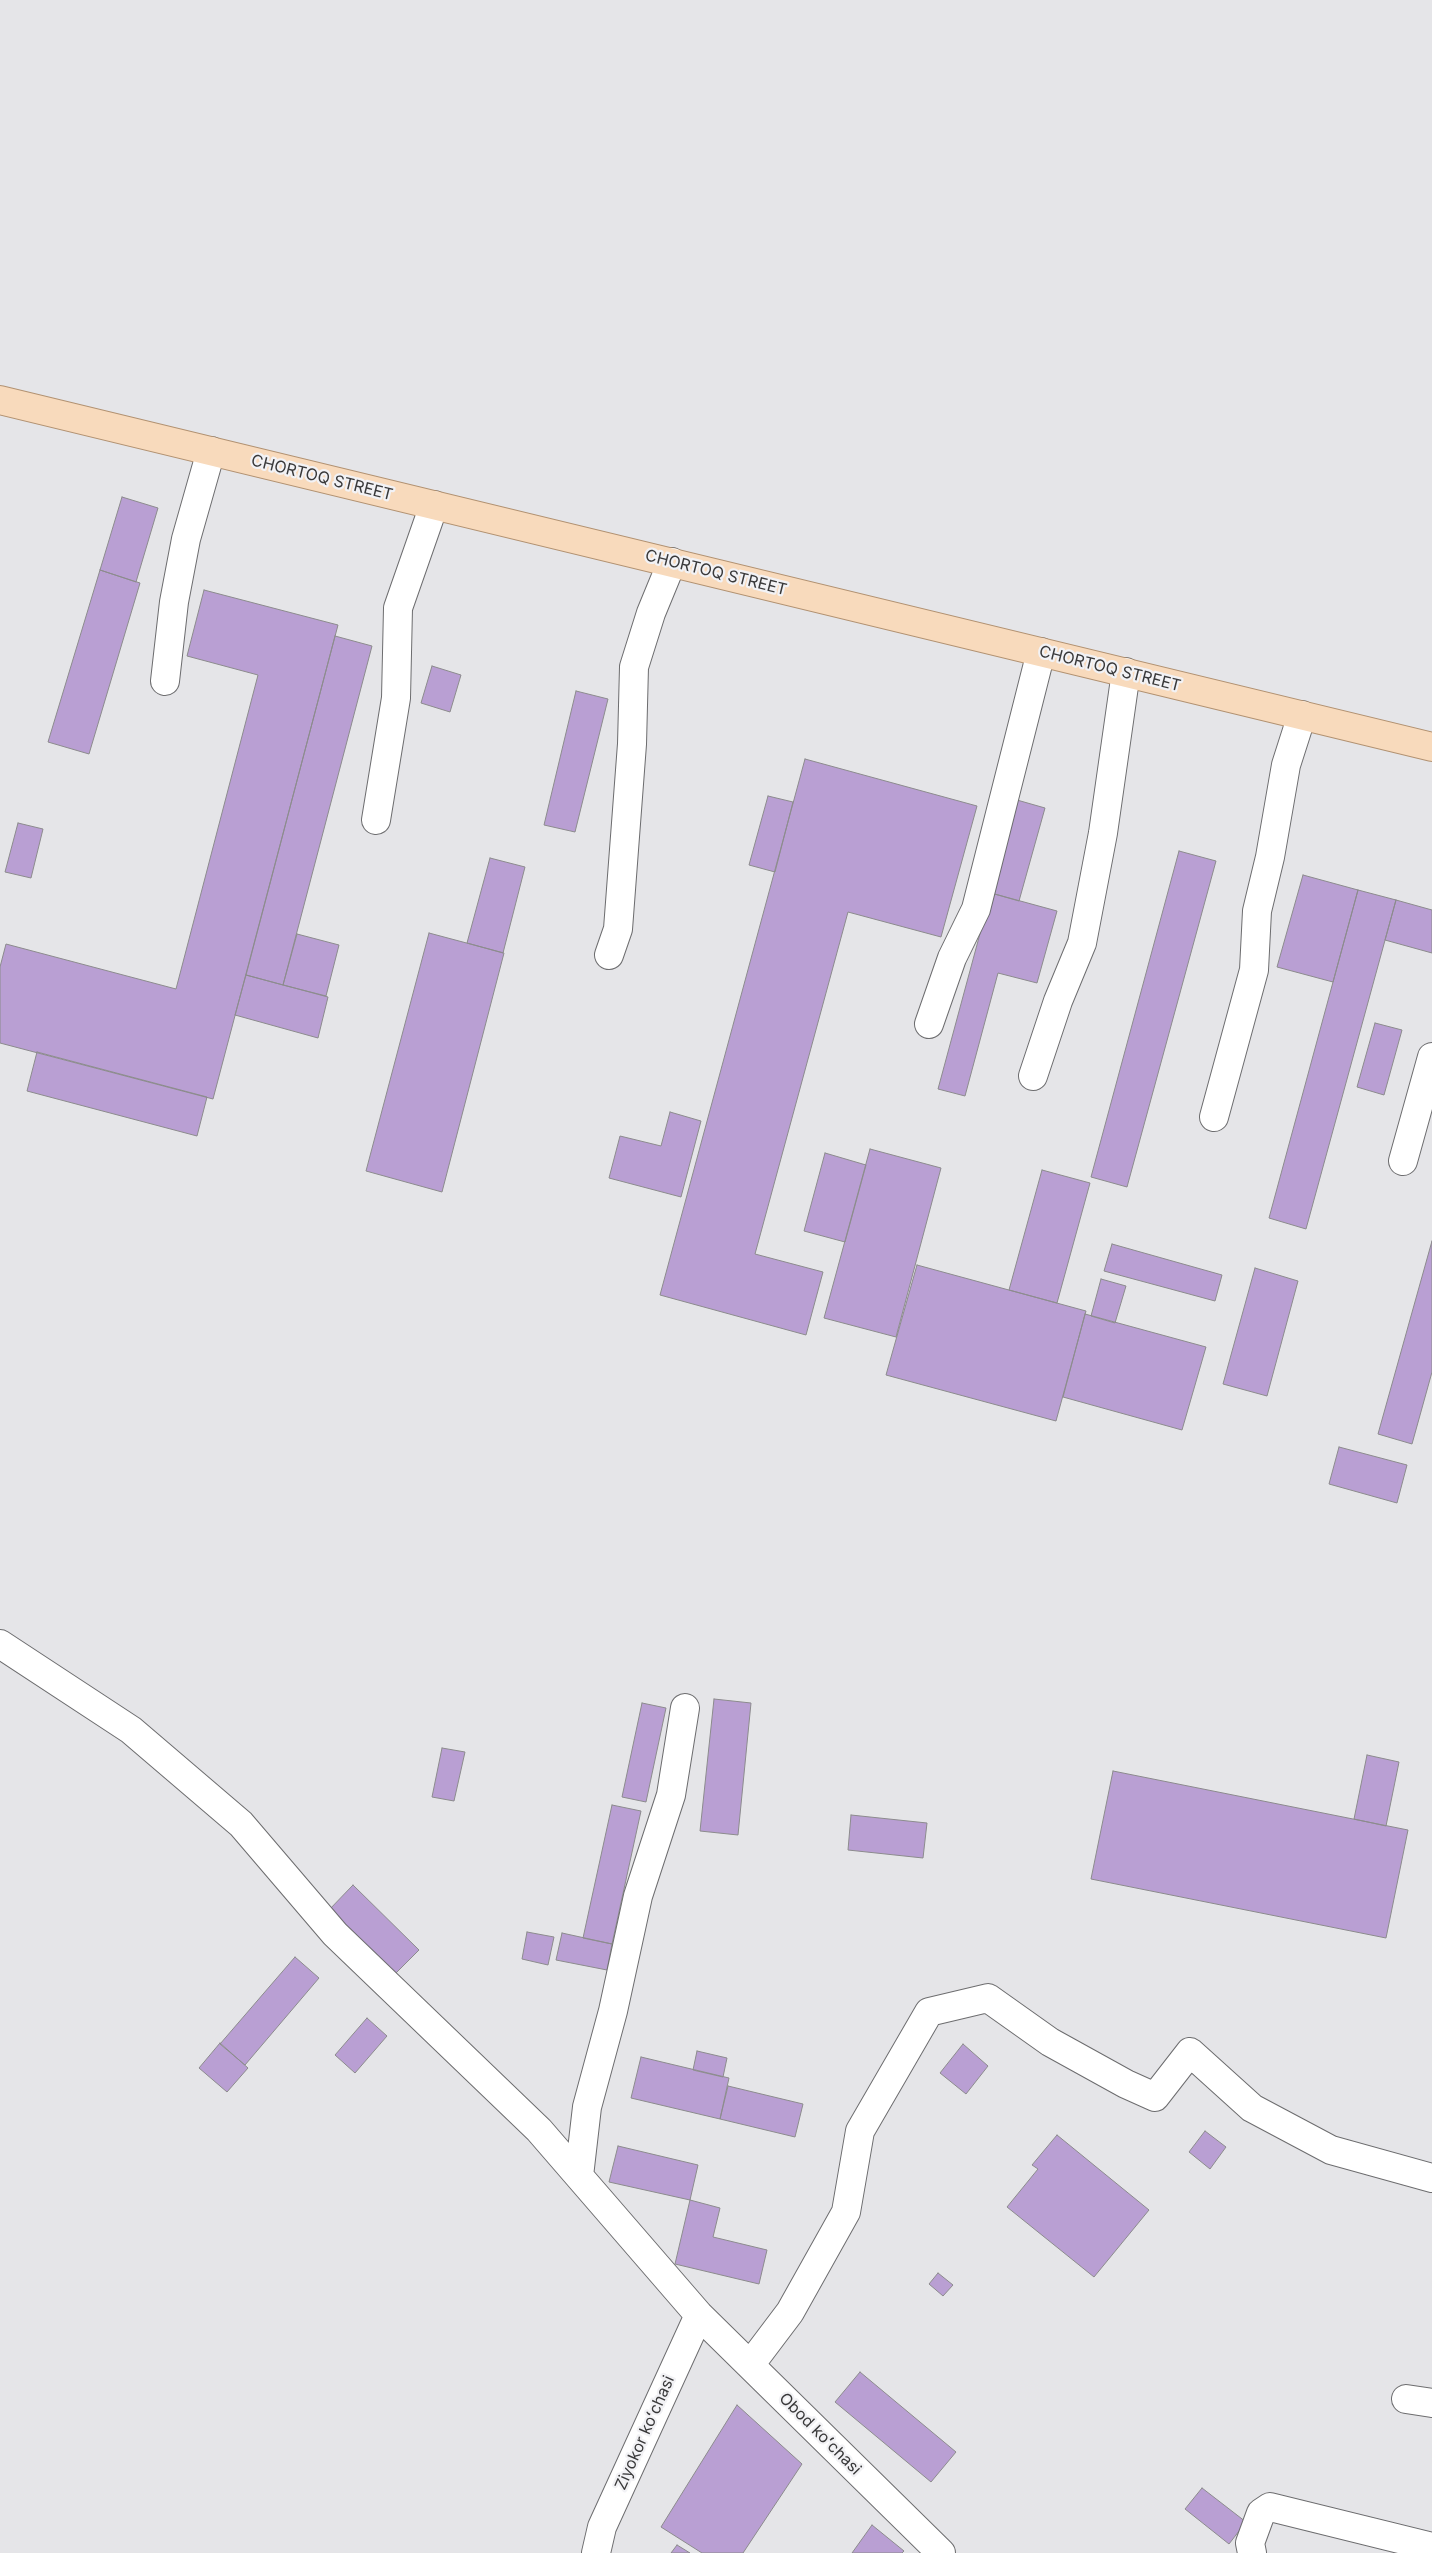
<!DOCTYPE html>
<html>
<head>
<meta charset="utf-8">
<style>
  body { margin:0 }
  canvas { display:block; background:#e5e5e8 }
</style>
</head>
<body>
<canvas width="1432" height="2553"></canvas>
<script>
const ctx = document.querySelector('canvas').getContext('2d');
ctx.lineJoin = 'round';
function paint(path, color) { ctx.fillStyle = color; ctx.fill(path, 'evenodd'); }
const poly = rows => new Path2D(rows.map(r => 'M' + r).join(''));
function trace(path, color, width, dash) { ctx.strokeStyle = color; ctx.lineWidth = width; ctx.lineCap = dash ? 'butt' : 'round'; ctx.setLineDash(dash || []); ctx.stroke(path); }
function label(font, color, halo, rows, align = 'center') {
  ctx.font = font + ' Inter,sans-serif'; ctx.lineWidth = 4.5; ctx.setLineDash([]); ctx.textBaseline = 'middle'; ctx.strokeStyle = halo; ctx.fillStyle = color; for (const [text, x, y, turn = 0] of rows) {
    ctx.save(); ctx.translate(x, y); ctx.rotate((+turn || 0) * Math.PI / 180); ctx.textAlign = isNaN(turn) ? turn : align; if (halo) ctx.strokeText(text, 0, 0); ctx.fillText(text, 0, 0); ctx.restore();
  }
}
const building = poly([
  [122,497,158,508,136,582,100,570,122,497],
  [100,570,140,583,89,754,48,742,100,570],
  [204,590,338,625,213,1099,0,1043,0,967,6,944,176,989,258,675,187,656,204,590],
  [335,636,372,646,283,985,246,975,335,636],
  [432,666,461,675,450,712,421,703,432,666],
  [576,691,608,699,575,832,544,825,576,691],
  [805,759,977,806,941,937,848,912,755,1254,823,1272,806,1335,660,1295,805,759],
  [768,796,793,802,775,872,749,865,768,796],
  [1017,800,1045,808,1019,901,991,893,1017,800],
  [18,823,43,829,31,878,5,872,18,823],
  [1179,851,1216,861,1127,1187,1091,1177,1179,851],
  [490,858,525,867,503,953,467,943,490,858],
  [1303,875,1358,890,1333,982,1277,967,1303,875],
  [1358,890,1396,900,1306,1229,1269,1218,1358,890],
  [991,893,1057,911,1037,983,998,973,965,1096,938,1089,991,893],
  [1396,900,1432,910,1432,953,1385,940,1396,900],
  [429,933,504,953,442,1192,366,1171,429,933],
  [297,934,339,945,326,996,283,985,297,934],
  [246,975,328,997,318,1038,235,1015,246,975],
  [1375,1023,1402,1030,1384,1095,1357,1087,1375,1023],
  [37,1052,207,1097,197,1136,27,1091,37,1052],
  [670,1112,701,1121,681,1197,609,1178,620,1136,661,1146,670,1112],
  [870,1149,941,1168,896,1337,824,1318,870,1149],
  [825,1153,866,1165,845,1242,804,1231,825,1153],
  [1042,1170,1090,1183,1057,1303,1009,1290,1042,1170],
  [1432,1241,1432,1372,1412,1444,1378,1434,1432,1241],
  [1112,1244,1222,1275,1215,1301,1104,1271,1112,1244],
  [917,1265,1086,1311,1056,1421,886,1375,917,1265],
  [1255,1268,1298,1281,1267,1396,1223,1384,1255,1268],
  [1101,1279,1126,1286,1115,1323,1091,1316,1101,1279],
  [1085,1314,1206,1347,1182,1430,1063,1397,1085,1314],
  [1339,1447,1407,1465,1397,1503,1329,1484,1339,1447],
  [714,1699,751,1703,738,1835,700,1831,714,1699],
  [642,1703,666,1708,646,1802,622,1797,642,1703],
  [442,1748,465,1752,454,1801,432,1797,442,1748],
  [1367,1755,1399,1762,1386,1826,1354,1819,1367,1755],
  [1113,1771,1408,1830,1386,1938,1091,1879,1113,1771],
  [612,1805,641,1811,612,1944,583,1938,612,1805],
  [851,1815,927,1823,923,1858,848,1850,851,1815],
  [353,1885,419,1950,393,1976,328,1911,353,1885],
  [527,1932,554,1937,548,1965,522,1959,527,1932],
  [562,1933,612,1944,607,1970,556,1960,562,1933],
  [295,1957,319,1978,245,2065,220,2044,295,1957],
  [367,2018,387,2036,355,2073,335,2055,367,2018],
  [220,2043,248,2068,227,2092,199,2068,220,2043],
  [963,2044,988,2066,966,2094,940,2073,963,2044],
  [697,2051,727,2058,723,2077,693,2070,697,2051],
  [641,2057,729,2078,720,2119,631,2098,641,2057],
  [728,2086,803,2104,795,2137,720,2119,728,2086],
  [1205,2131,1226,2147,1210,2169,1189,2152,1205,2131],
  [1057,2135,1149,2210,1094,2277,1007,2207,1038,2169,1032,2165,1057,2135],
  [618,2146,698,2165,690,2200,609,2182,618,2146],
  [690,2200,720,2208,713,2237,767,2250,759,2284,675,2264,690,2200],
  [938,2273,953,2285,943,2296,929,2284,938,2273],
  [860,2372,956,2452,931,2482,835,2402,860,2372],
  [737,2405,802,2464,743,2553,702,2553,661,2527,737,2405],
  [1202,2488,1246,2522,1229,2544,1185,2509,1202,2488],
  [872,2525,904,2551,902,2553,852,2553,872,2525],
  [677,2545,690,2553,671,2553,677,2545]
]);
paint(building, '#b99fd3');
trace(building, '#8c8b8d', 1);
const minor = poly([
  [165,681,174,602,186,539,211,451],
  [376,820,396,698,398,608,434,505],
  [609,955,618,929,632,744,634,667,651,613,672,562],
  [929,1024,952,958,976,909,1041,652],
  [1033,1076,1058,1001,1082,943,1103,833,1126,672],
  [1214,1117,1254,970,1257,911,1270,857,1286,765,1302,715],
  [1403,1161,1432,1057],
  [0,1644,131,1730,241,1824,335,1934,539,2130,699,2315,941,2553],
  [579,2176,587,2107,613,2011,638,1896,671,1795,685,1708],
  [750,2365,790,2312,846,2212,860,2131,929,2012,988,1998,1050,2042,1126,2084,1155,2097,1190,2052,1252,2108,1331,2150,1432,2178],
  [1406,2399,1432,2403],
  [596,2553,602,2527,699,2315],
  [1252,2553,1250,2543,1261,2513,1270,2507,1432,2547]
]);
const major = poly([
  [0,400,1432,747]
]);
trace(minor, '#6d6d6f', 30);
trace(major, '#b29272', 30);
trace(minor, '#fff', 28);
trace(major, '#f8dabc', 28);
label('16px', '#39393a', '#f2f2f5', [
  ["CHORTOQ STREET",322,478,14],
  ["CHORTOQ STREET",716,573,14],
  ["CHORTOQ STREET",1110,669,14],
  ["Ziyokor koʻchasi",645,2433,-66],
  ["Obod koʻchasi",820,2434,45]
]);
</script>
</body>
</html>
